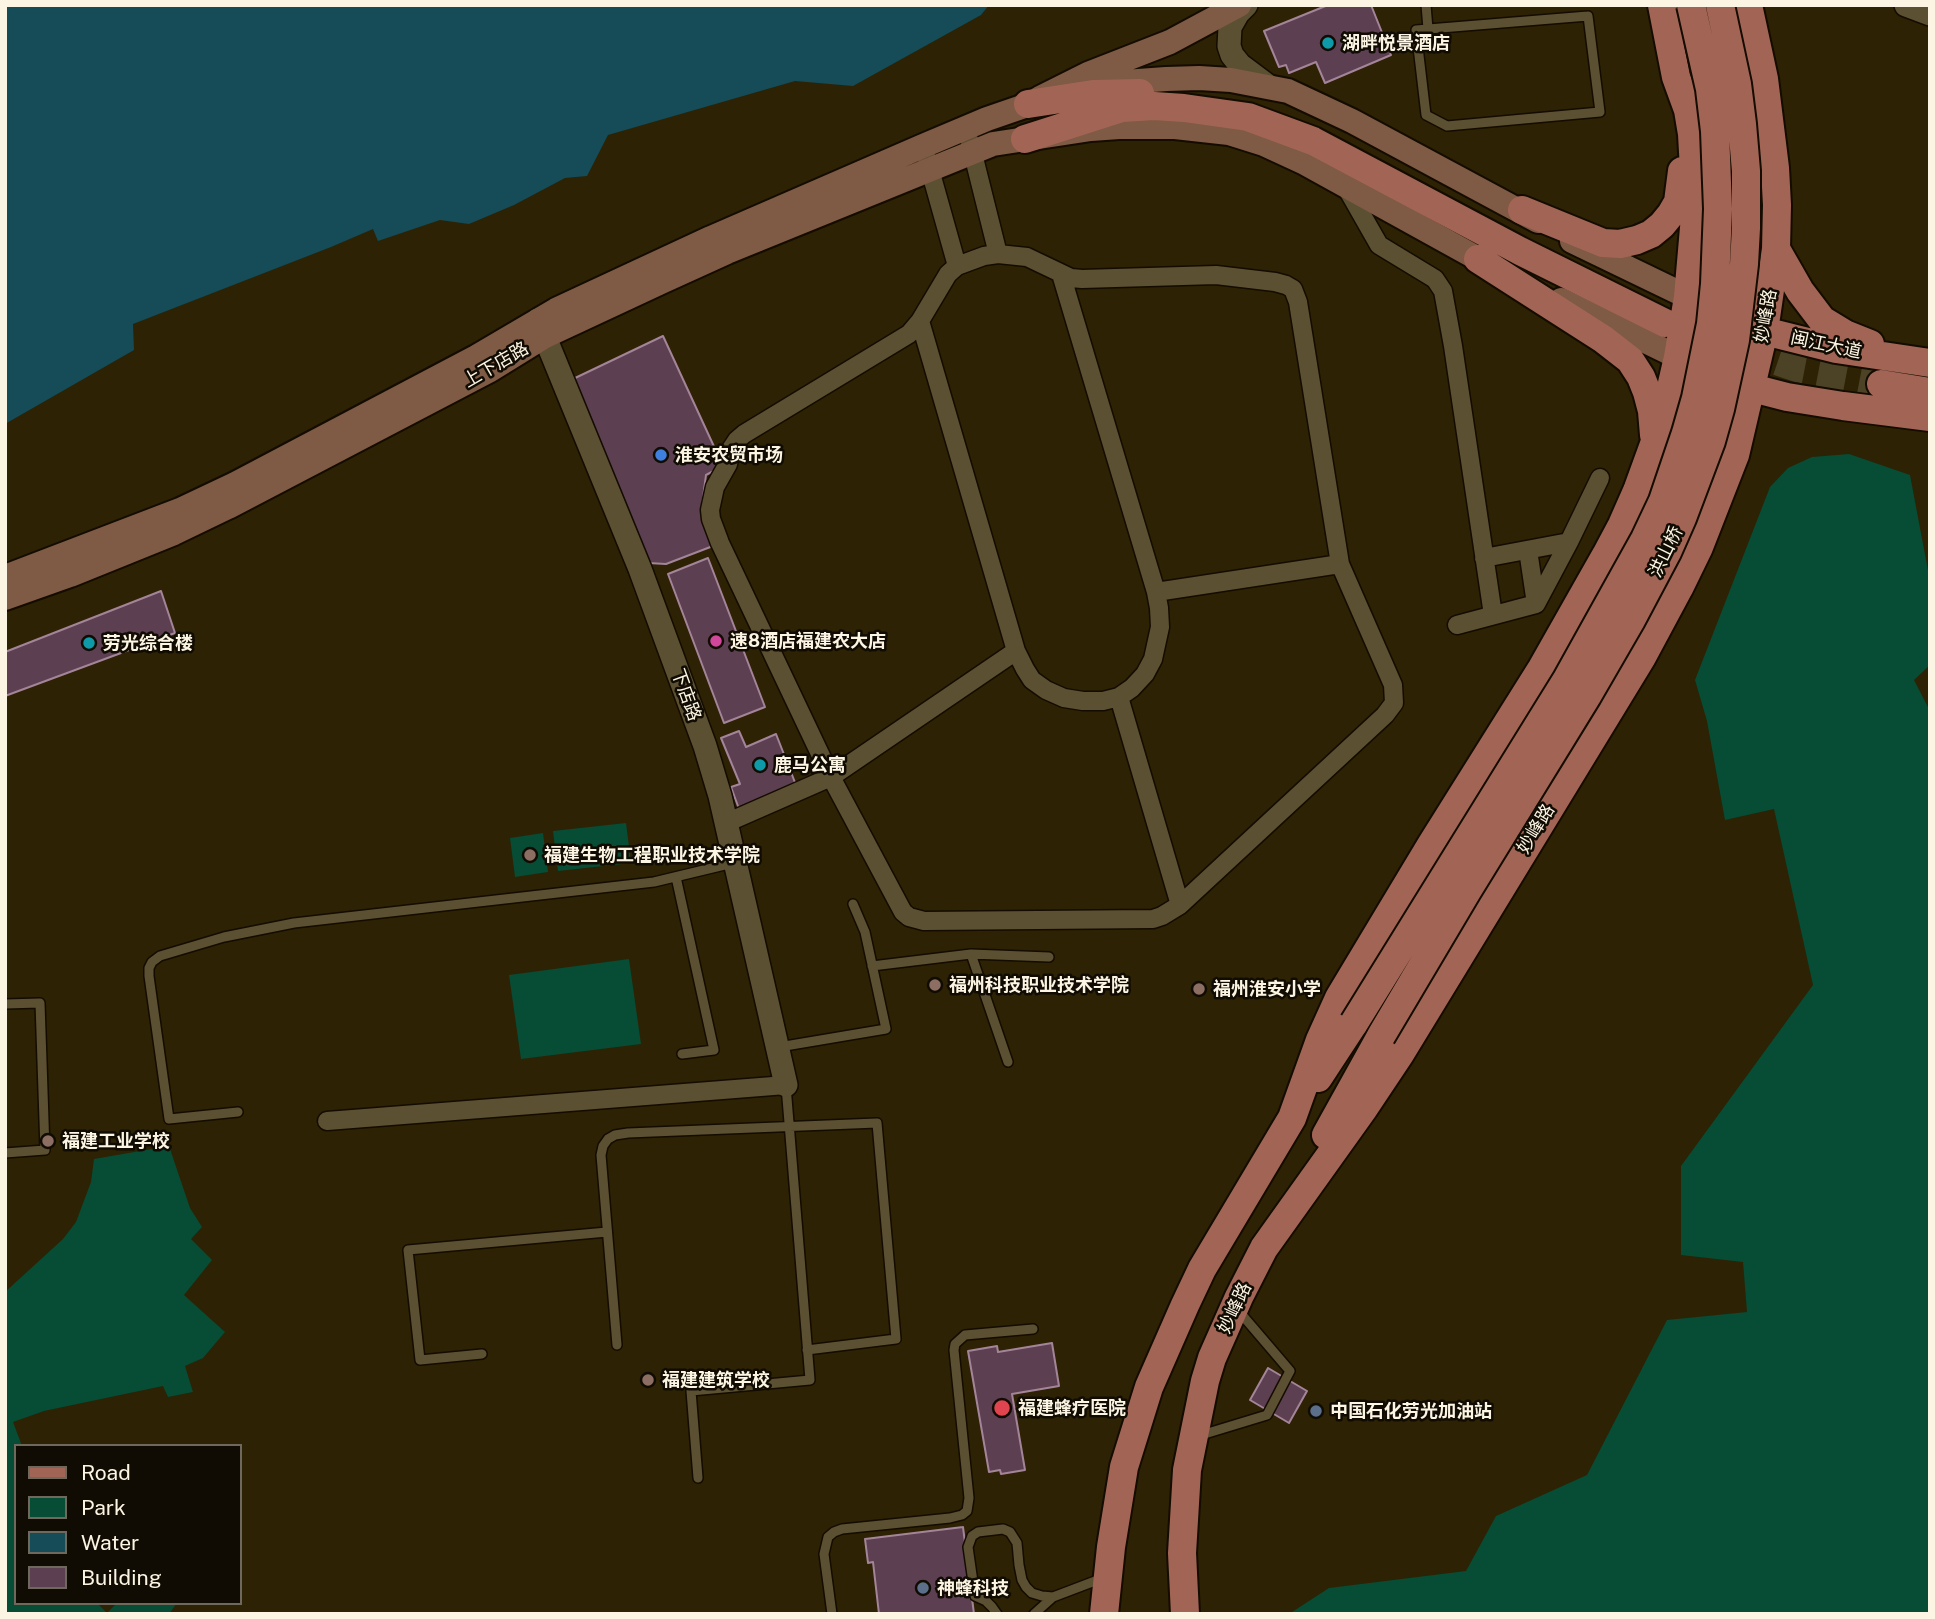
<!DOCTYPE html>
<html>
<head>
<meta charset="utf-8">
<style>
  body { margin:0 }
  #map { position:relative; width:1935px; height:1619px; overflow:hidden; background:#2d2204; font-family:"Public Sans",sans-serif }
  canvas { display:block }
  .frame { position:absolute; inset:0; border:7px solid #fcf5e3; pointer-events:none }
  .legend { position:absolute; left:14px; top:1444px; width:228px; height:161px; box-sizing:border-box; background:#110c03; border:2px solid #6f695d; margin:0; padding:9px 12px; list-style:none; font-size:21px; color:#fcf5e3 }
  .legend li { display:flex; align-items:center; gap:14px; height:35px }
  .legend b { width:35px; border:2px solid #6f695d }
</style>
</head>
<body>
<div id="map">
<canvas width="1935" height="1619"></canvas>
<div class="frame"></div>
<ul class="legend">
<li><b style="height:9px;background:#a26555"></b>Road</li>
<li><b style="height:19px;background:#074c35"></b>Park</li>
<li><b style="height:19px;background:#154c57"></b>Water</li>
<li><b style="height:19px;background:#5c4052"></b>Building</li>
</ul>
</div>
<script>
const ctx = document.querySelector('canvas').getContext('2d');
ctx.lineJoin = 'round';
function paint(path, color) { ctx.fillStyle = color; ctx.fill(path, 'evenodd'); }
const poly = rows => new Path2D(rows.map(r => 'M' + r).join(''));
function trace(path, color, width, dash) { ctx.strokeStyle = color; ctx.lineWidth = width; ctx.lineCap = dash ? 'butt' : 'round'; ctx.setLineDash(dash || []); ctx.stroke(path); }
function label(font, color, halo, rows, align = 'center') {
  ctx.font = font + ' "Public Sans","Noto Sans SC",sans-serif'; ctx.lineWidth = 5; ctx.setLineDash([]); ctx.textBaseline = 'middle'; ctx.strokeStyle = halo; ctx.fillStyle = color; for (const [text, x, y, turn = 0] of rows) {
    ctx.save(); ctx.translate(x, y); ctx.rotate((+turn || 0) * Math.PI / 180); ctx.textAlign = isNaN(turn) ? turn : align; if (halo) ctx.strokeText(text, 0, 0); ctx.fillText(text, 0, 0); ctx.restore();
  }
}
paint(poly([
  [1849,454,1910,475,1930,581,1930,665,1914,680,1930,711,1930,1614,1289,1614,1329,1588,1466,1571,1496,1516,1587,1475,1667,1320,1747,1312,1743,1262,1681,1255,1681,1166,1813,985,1774,809,1725,820,1707,721,1695,680,1770,487,1788,468,1812,457],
  [626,823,631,863,558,871,553,831],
  [543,833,548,872,515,877,510,838],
  [629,959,641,1044,521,1059,509,975],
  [169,1146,190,1208,202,1227,191,1239,212,1260,184,1295,225,1332,203,1358,185,1366,193,1392,168,1397,163,1386,44,1411,13,1422,22,1446,16,1446,16,1603,97,1603,107,1613,117,1603,177,1603,169,1614,5,1614,5,1292,63,1239,76,1222,91,1182,94,1159]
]), '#074c35');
paint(poly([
  [5,5,989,5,981,15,853,86,795,81,608,135,587,176,565,178,514,205,469,224,440,220,378,241,373,229,331,247,133,324,134,350,5,424]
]), '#154c57');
const building = poly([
  [1328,5,1371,5,1391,55,1325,83,1316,62,1289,73,1286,65,1279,67,1264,31,1328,5],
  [663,336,723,466,706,475,703,498,701,512,704,524,713,546,666,564,648,563,573,379,663,336],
  [708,558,765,707,724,723,668,574,708,558],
  [161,591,175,633,5,696,5,652,161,591],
  [739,731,746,747,776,734,796,785,739,809,731,787,740,784,721,738,739,731],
  [1052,1343,1059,1386,1012,1394,1025,1470,1001,1474,1000,1470,989,1472,968,1351,997,1346,998,1352,1052,1343],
  [1268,1368,1307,1391,1289,1423,1250,1400,1268,1368],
  [963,1527,974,1614,879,1614,873,1562,868,1563,865,1539,963,1527]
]);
paint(building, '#5c4052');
trace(building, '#a48498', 2);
trace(poly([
  [1738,348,1797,368,1881,384]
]), '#4c4225', 28, [28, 14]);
const service = poly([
  [1426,5,1428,29],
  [1588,16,1600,112,1447,126,1426,115,1416,30,1588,16],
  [676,877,714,1050,682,1054],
  [971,954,1008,1062],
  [872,966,971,954,1049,957],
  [5,1004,40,1003,45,1150,5,1153],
  [779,1047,886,1029,865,932,853,904],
  [238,1112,169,1119,149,976,149,968,152,962,160,956,224,937,294,923,654,882,733,863],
  [617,1345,601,1155,603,1146,608,1139,615,1135,628,1133,877,1123,896,1339,807,1350],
  [482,1354,420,1360,408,1250,607,1232],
  [1198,1436,1267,1415,1290,1371,1237,1309],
  [698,1478,691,1391,810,1380,786,1086],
  [832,1614,824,1554,828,1537,834,1532,842,1529,950,1518,962,1515,967,1511,969,1498,954,1350,955,1344,965,1335,1033,1329],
  [997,1614,992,1607,986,1601,975,1596,968,1547,972,1536,978,1532,1003,1529,1010,1532,1017,1543,1019,1565,1022,1580,1026,1587,1032,1593,1042,1596,1053,1597],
  [1034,1614,1053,1597,1103,1578]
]);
const minor = poly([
  [970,142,998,254],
  [927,159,957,266],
  [1346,187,1379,245,1435,279,1443,291,1453,346,1493,615],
  [998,254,1027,257,1071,278,1082,279,1216,275,1275,282,1286,285,1293,289,1298,302,1340,564,1393,685,1394,703,1385,715,1180,905,1162,916,1153,919,924,921,909,917,903,912,831,777,720,543,711,519,710,510,715,487,728,464,731,449,737,440,744,434,909,334,920,321,948,274,957,266,984,256,998,254],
  [920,321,1016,651,1025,669,1032,680,1046,690,1064,698,1083,701,1103,701,1119,697,1132,688,1145,674,1153,659,1160,627,1159,608,1156,592,1061,274],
  [1484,558,1569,542,1600,478],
  [1156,592,1340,564],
  [1536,604,1569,542],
  [1457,625,1536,604,1528,550],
  [1119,697,1180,905],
  [726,823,831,777,1016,651],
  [327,1121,786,1085]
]);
const tertiary = poly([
  [1246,5,1238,13,1230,27,1229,46,1232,55,1240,65,1268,86],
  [1906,5,1930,14],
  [538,320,640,569,705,746,720,796,786,1085]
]);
const secondary = poly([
  [1111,83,1166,79,1199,78,1231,80,1288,91,1352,121,1538,221],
  [1040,98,1088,74,1170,42,1239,5],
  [1572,241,1688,297],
  [1561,300,1678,357],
  [5,577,180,510,235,484,476,357,556,310,711,238,923,146,987,119,1045,99],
  [5,598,70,575,174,533,228,507,490,370,545,336,663,281,727,252,993,144,1091,129,1119,127,1175,127,1229,133,1264,144,1303,162,1493,267]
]);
const primary = poly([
  [1028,104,1093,94,1140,93],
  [1025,139,1122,108,1154,106,1184,108,1248,117,1313,141,1520,251,1665,323],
  [1522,210,1603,243,1620,244,1637,240,1651,234,1662,225,1671,214,1678,202,1682,171],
  [1776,249,1800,291,1822,320,1845,334,1870,344],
  [1478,259,1603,339,1630,360,1641,377,1647,392,1652,411,1654,435],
  [1748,324,1764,331,1836,349,1930,363],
  [1735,382,1752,388,1787,397,1843,406,1930,417],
  [1881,384,1930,392],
  [1318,1078,1354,1023],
  [1326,1135,1381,1036],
  [1104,1614,1111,1547,1124,1467,1149,1387,1185,1305,1202,1269,1292,1118,1320,1040,1339,998,1431,845,1542,668,1606,555,1622,525,1637,491,1665,414,1678,357,1688,297,1696,205,1692,134,1688,110,1676,77,1662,5],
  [1185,1614,1182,1553,1187,1470,1205,1381,1212,1358,1239,1297,1264,1248,1364,1108,1400,1054,1642,657,1679,588,1699,547,1735,455,1764,331,1776,249,1777,205,1775,168,1764,79,1748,5]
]);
trace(service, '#140c00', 12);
trace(minor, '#140c00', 21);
trace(tertiary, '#140c00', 26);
trace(secondary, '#140c00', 28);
trace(primary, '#140c00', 32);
trace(service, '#5c5032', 9);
trace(minor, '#5c5032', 18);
trace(tertiary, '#5c5032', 23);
trace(secondary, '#7f5a44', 24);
trace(primary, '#a26555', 28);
const primaryBridge = poly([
  [1354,1023,1566,681,1645,539,1663,501,1686,433,1696,398,1711,324,1715,284,1718,209,1715,131,1710,89,1691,5],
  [1381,1036,1467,891,1587,696,1631,620,1667,552,1682,518,1711,441,1720,409,1735,340,1744,264,1746,228,1746,171,1742,124,1737,84,1720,5]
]);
trace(primaryBridge, '#140c00', 32, []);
trace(primaryBridge, '#a26555', 28);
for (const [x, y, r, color] of [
  [1328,43,7,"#0f9aa8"],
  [661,455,7,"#3f7fe0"],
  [716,641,7,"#d1479c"],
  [89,643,7,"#0f9aa8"],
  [760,765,7,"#0f9aa8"],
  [530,855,7,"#8d6e63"],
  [935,985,7,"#8d6e63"],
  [1199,989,7,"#8d6e63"],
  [48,1141,7,"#8d6e63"],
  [648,1380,7,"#8d6e63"],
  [1002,1408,9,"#e0444e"],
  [1316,1411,7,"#5c6f8a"],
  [923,1588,7,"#5c6f8a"]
]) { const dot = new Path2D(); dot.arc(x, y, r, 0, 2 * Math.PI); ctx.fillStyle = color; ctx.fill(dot); trace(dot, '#110c03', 2.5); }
label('bold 18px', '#fcf5e3', '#110c03', [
  ["湖畔悦景酒店",1342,43],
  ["淮安农贸市场",675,455],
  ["速8酒店福建农大店",730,641],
  ["劳光综合楼",103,643],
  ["鹿马公寓",774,765],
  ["福建生物工程职业技术学院",544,855],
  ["福州科技职业技术学院",949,985],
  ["福州淮安小学",1213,989],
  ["福建工业学校",62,1141],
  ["福建建筑学校",662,1380],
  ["福建蜂疗医院",1018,1408],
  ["中国石化劳光加油站",1330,1411],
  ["神蜂科技",937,1588]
], 'left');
label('18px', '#fcf5e3', '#110c03', [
  ["妙峰路",1766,316,-80],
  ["闽江大道",1826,345,12],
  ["上下店路",496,365,-30],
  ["洪山桥",1666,552,-64],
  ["下店路",686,695,70],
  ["妙峰路",1536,829,-59],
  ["妙峰路",1235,1308,-65]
]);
</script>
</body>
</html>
